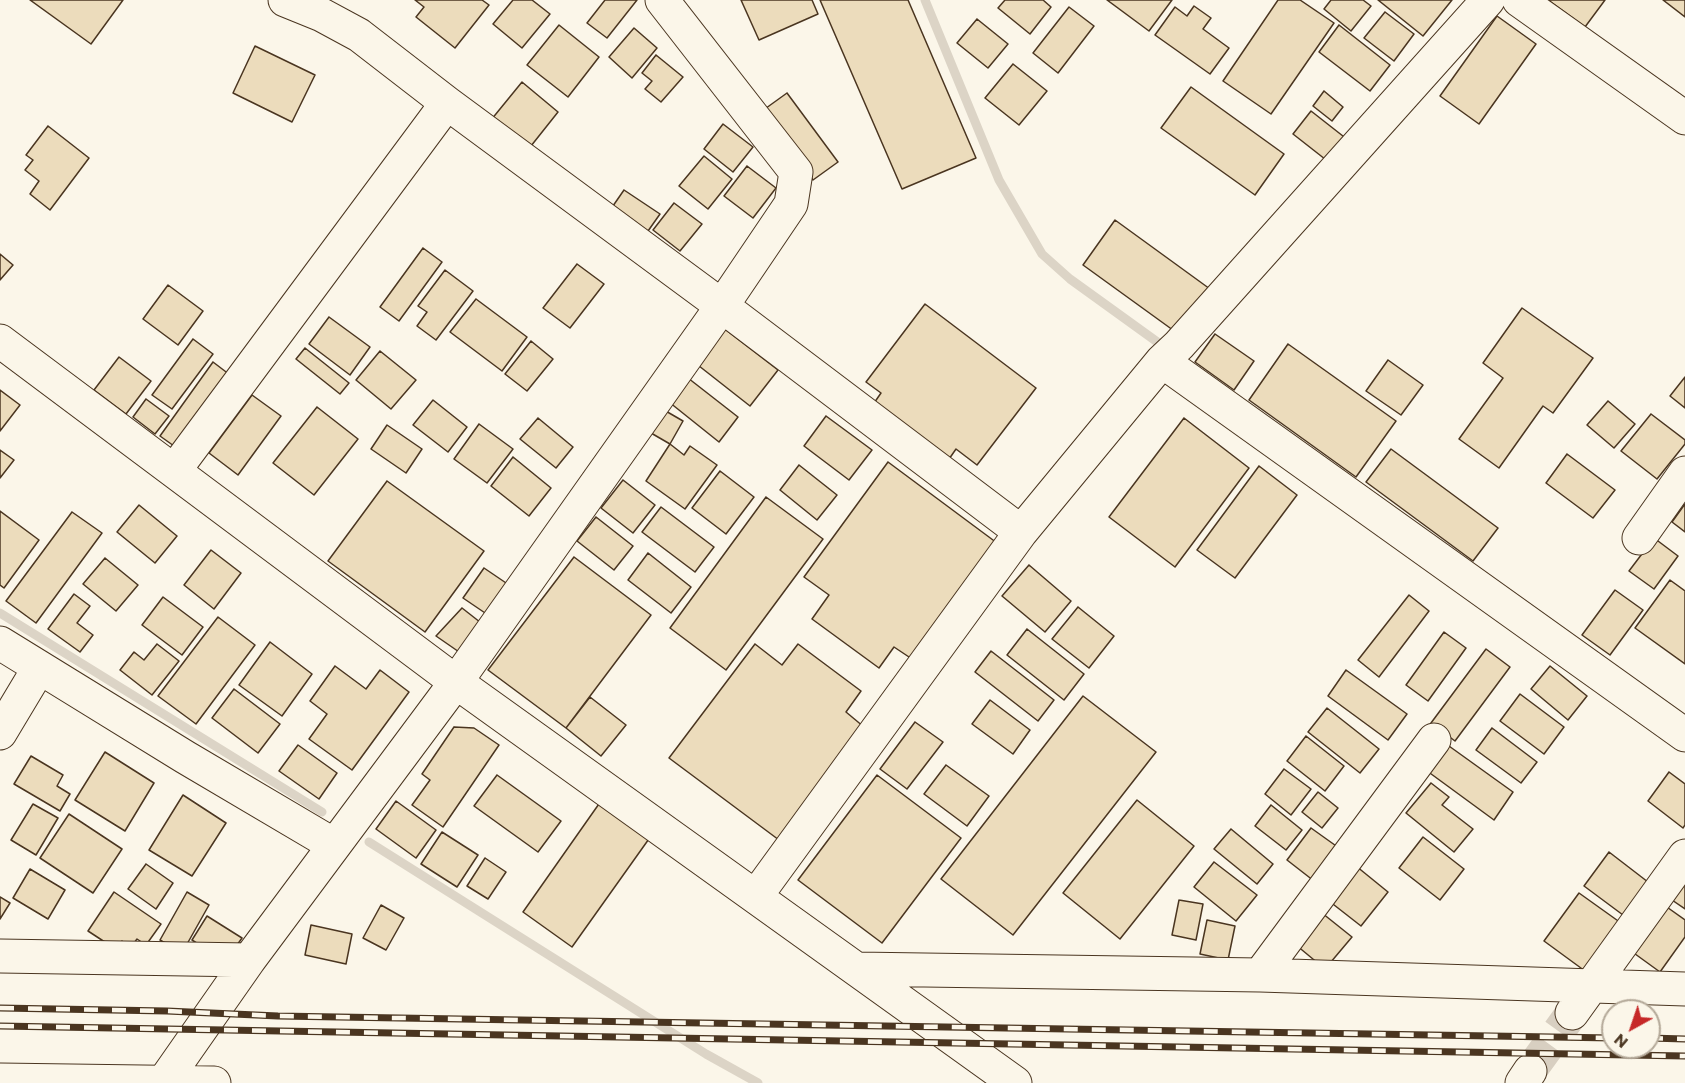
<!DOCTYPE html>
<html>
<head>
<meta charset="utf-8">
<style>
  body { margin:0 }
  #map { position:relative; width:1685px; height:1083px; overflow:hidden; background:#fbf6e9; font-family:Commissioner,sans-serif }
  canvas { display:block }
  .north { position:absolute; left:1601px; top:999px; width:60px; height:60px; box-sizing:border-box; background:#fbf6e9; border:2px solid #b4a999; border-radius:50%; rotate:220deg; font-size:16px; font-weight:700; line-height:24px; text-align:center; color:#4a3520 }
  .north::after { content:''; display:block; margin:auto; width:21px; height:27px; background:#c62828; clip-path:polygon(50% 0,100% 100%,50% 72%,0 100%) }
</style>
</head>
<body>
<div id="map">
<canvas width="1685" height="1083"></canvas>
<div class="north">N</div>
</div>
<script>
const ctx = document.querySelector('canvas').getContext('2d');
ctx.lineJoin = 'round';
const poly = rows => new Path2D(rows.map(r => 'M' + r).join(''));
function trace(path, color, width, dash) { ctx.strokeStyle = color; ctx.lineWidth = width; ctx.lineCap = dash ? 'butt' : 'round'; ctx.setLineDash(dash || []); ctx.stroke(path); }
function paint(path, color) { ctx.fillStyle = color; ctx.fill(path, 'evenodd'); }
trace(poly([
  [925,0,999,180,1042,254,1070,279,1167,349],
  [0,613,322,812],
  [369,842,706,1054,758,1083]
]), '#dcd4c6', 9);
const building = poly([
  [30,0,123,0,91,44,30,0],
  [415,0,482,0,489,5,455,48,416,17,424,7,415,0],
  [513,0,532,0,550,14,522,48,493,24,513,0],
  [605,0,637,0,607,38,587,23,605,0],
  [741,0,812,0,818,14,759,40,741,0],
  [820,0,908,0,976,158,902,189,820,0],
  [1005,0,1043,0,1051,7,1030,34,998,8,1005,0],
  [1107,0,1172,0,1149,31,1107,0],
  [1278,0,1300,0,1334,23,1271,114,1223,81,1278,0],
  [1331,0,1363,0,1371,6,1351,31,1324,9,1331,0],
  [1378,0,1452,0,1423,36,1378,0],
  [1548,0,1605,0,1585,27,1548,0],
  [1663,0,1685,0,1685,17,1663,0],
  [1194,6,1211,18,1203,29,1229,48,1210,74,1155,35,1175,7,1187,16,1194,6],
  [1069,7,1094,26,1058,73,1033,53,1069,7],
  [1385,12,1414,34,1394,61,1364,38,1385,12],
  [1497,16,1536,44,1479,124,1440,96,1497,16],
  [977,19,1008,44,988,68,957,43,977,19],
  [559,25,599,57,568,97,527,65,559,25],
  [1339,25,1390,65,1370,91,1319,52,1339,25],
  [634,28,657,48,632,78,609,57,634,28],
  [255,46,315,75,292,122,233,93,255,46],
  [656,55,683,77,661,102,645,89,652,81,642,73,656,55],
  [1013,64,1047,91,1019,125,985,98,1013,64],
  [522,82,558,112,527,151,491,120,522,82],
  [1191,87,1284,154,1255,195,1161,128,1191,87],
  [1324,91,1343,107,1332,121,1313,106,1324,91],
  [787,93,838,162,813,180,762,111,787,93],
  [1311,111,1348,140,1330,163,1293,134,1311,111],
  [723,124,753,147,733,172,704,149,723,124],
  [48,126,89,158,50,210,30,194,39,181,25,170,33,160,26,155,48,126],
  [704,156,732,179,708,209,679,186,704,156],
  [747,166,776,188,753,218,724,196,747,166],
  [624,190,660,214,641,241,606,216,624,190],
  [674,203,702,224,680,251,653,230,674,203],
  [1115,220,1210,289,1177,333,1083,265,1115,220],
  [423,248,442,262,399,321,380,307,423,248],
  [0,254,13,265,0,280,0,254],
  [577,264,604,284,570,328,543,308,577,264],
  [445,270,473,291,436,340,417,326,427,312,418,306,445,270],
  [168,285,203,311,178,345,143,319,168,285],
  [476,299,527,337,502,371,450,332,476,299],
  [925,304,1036,388,977,465,956,449,947,462,872,406,881,393,866,382,925,304],
  [1522,308,1593,358,1553,413,1543,406,1499,468,1459,439,1503,378,1483,363,1522,308],
  [329,317,370,347,350,375,309,344,329,317],
  [722,327,778,370,750,406,694,362,722,327],
  [1215,334,1254,361,1234,390,1195,362,1215,334],
  [193,339,213,354,172,409,152,395,193,339],
  [531,341,553,359,527,391,505,374,531,341],
  [1288,344,1396,421,1356,477,1249,400,1288,344],
  [305,348,349,383,340,394,296,359,305,348],
  [380,351,416,380,391,409,356,380,380,351],
  [119,357,151,381,126,414,94,390,119,357],
  [1388,360,1423,385,1401,415,1366,391,1388,360],
  [213,362,234,378,181,451,160,436,213,362],
  [1685,377,1685,408,1670,396,1685,377],
  [688,378,738,417,719,442,669,402,688,378],
  [0,390,20,405,0,431,0,390],
  [252,395,281,416,238,475,209,453,252,395],
  [146,399,169,416,155,434,133,417,146,399],
  [433,400,467,427,448,452,413,425,433,400],
  [1608,401,1635,424,1614,448,1587,425,1608,401],
  [317,407,358,439,314,495,273,463,317,407],
  [664,410,683,421,670,444,651,433,664,410],
  [1651,414,1685,440,1685,444,1657,479,1621,451,1651,414],
  [826,416,872,450,849,480,804,446,826,416],
  [538,418,573,447,556,468,520,439,538,418],
  [1184,418,1249,468,1175,567,1109,517,1184,418],
  [479,424,513,449,487,483,454,459,479,424],
  [387,425,422,449,406,473,371,449,387,425],
  [670,444,684,455,690,446,717,465,685,509,646,481,670,444],
  [1391,449,1498,528,1473,561,1366,482,1391,449],
  [0,450,14,460,0,478,0,450],
  [1567,454,1615,490,1593,518,1546,483,1567,454],
  [513,457,551,488,529,516,491,486,513,457],
  [888,462,997,543,912,659,894,647,879,668,812,619,829,595,804,577,888,462],
  [799,465,837,495,817,520,780,490,799,465],
  [1259,466,1297,495,1235,578,1197,550,1259,466],
  [720,471,754,497,726,534,692,508,720,471],
  [623,480,655,505,633,533,601,508,623,480],
  [387,481,484,551,425,632,328,561,387,481],
  [766,497,823,539,726,670,670,628,766,497],
  [1685,504,1685,532,1672,522,1685,504],
  [139,505,177,536,155,563,117,532,139,505],
  [661,507,714,547,695,572,642,532,661,507],
  [0,511,39,540,4,588,0,585,0,511],
  [72,512,102,533,36,623,6,601,72,512],
  [596,517,633,546,614,570,577,541,596,517],
  [1654,538,1678,556,1654,589,1629,571,1654,538],
  [211,550,241,573,214,609,184,585,211,550],
  [648,553,691,587,671,613,628,580,648,553],
  [574,557,651,615,566,728,488,670,574,557],
  [105,558,138,585,116,611,83,584,105,558],
  [1029,565,1071,601,1045,632,1002,596,1029,565],
  [484,568,512,587,491,617,463,598,484,568],
  [1670,580,1685,591,1685,664,1635,628,1670,580],
  [1615,590,1643,610,1610,655,1582,635,1615,590],
  [74,594,90,606,77,623,93,635,80,652,48,629,74,594],
  [1409,595,1429,611,1379,677,1358,660,1409,595],
  [163,597,203,627,182,655,142,625,163,597],
  [1078,607,1114,636,1089,668,1052,639,1078,607],
  [462,608,485,626,462,654,436,636,462,608],
  [218,617,255,645,196,724,158,696,218,617],
  [1027,629,1084,674,1064,700,1007,655,1027,629],
  [1444,632,1466,648,1428,701,1406,685,1444,632],
  [270,642,312,674,282,716,239,685,270,642],
  [157,644,179,661,152,695,120,670,134,652,144,660,157,644],
  [755,644,782,665,798,644,861,691,846,712,864,727,779,840,669,758,755,644],
  [1486,649,1510,667,1455,741,1431,723,1486,649],
  [991,651,1054,700,1038,721,975,672,991,651],
  [335,666,366,689,380,670,409,692,352,770,309,739,327,714,310,701,335,666],
  [1550,666,1587,696,1568,720,1531,689,1550,666],
  [1346,670,1407,714,1388,740,1328,696,1346,670],
  [234,689,280,724,258,753,212,718,234,689],
  [1520,694,1564,727,1544,754,1500,721,1520,694],
  [1083,696,1156,752,1013,935,941,879,1083,696],
  [590,697,626,725,601,756,566,728,590,697],
  [990,700,1030,730,1013,754,972,724,990,700],
  [1327,708,1379,749,1360,773,1308,732,1327,708],
  [915,722,943,742,907,789,880,769,915,722],
  [454,727,474,728,499,745,443,827,412,805,430,780,422,774,454,727],
  [1492,728,1537,762,1521,783,1476,750,1492,728],
  [1306,736,1344,766,1325,791,1287,761,1306,736],
  [1442,741,1513,792,1494,820,1423,768,1442,741],
  [298,745,337,773,319,799,279,771,298,745],
  [105,752,154,783,125,831,75,800,105,752],
  [31,756,63,775,57,786,70,794,60,811,14,784,31,756],
  [946,765,989,796,967,826,924,794,946,765],
  [1284,769,1311,789,1291,815,1265,794,1284,769],
  [1669,772,1685,784,1685,825,1683,828,1648,801,1669,772],
  [497,775,561,821,538,852,474,806,497,775],
  [877,775,961,838,882,943,798,880,877,775],
  [1431,783,1449,797,1442,805,1473,829,1454,852,1406,813,1431,783],
  [1318,792,1338,808,1322,828,1302,812,1318,792],
  [183,795,226,823,192,876,149,850,183,795],
  [1137,800,1194,846,1120,939,1063,893,1137,800],
  [396,801,436,830,416,858,376,829,396,801],
  [601,801,651,836,572,947,523,912,601,801],
  [33,804,58,818,36,855,11,840,33,804],
  [1271,805,1302,830,1286,850,1255,826,1271,805],
  [69,814,122,849,93,893,40,858,69,814],
  [1311,828,1339,848,1314,881,1287,860,1311,828],
  [1231,829,1273,864,1257,884,1214,849,1231,829],
  [442,832,478,855,457,887,421,864,442,832],
  [1423,837,1464,869,1440,900,1399,868,1423,837],
  [1609,852,1648,882,1623,915,1584,886,1609,852],
  [485,858,506,872,488,899,467,886,485,858],
  [1214,862,1257,895,1236,921,1194,887,1214,862],
  [146,864,173,883,156,909,128,889,146,864],
  [1356,866,1388,892,1361,926,1329,901,1356,866],
  [30,869,65,890,48,919,13,898,30,869],
  [1685,875,1685,909,1669,898,1685,875],
  [114,892,161,924,146,945,137,939,131,947,122,941,114,948,88,931,114,892],
  [187,892,209,905,182,953,160,940,187,892],
  [1579,893,1621,923,1585,971,1544,941,1579,893],
  [0,897,10,903,0,919,0,897],
  [1179,900,1203,904,1196,940,1172,935,1179,900],
  [381,905,404,918,386,950,363,938,381,905],
  [1664,905,1685,920,1685,937,1660,972,1631,951,1664,905],
  [1322,913,1352,937,1325,969,1296,945,1322,913],
  [207,916,242,938,230,955,209,951,192,940,207,916],
  [1207,920,1235,926,1228,960,1200,954,1207,920],
  [311,925,352,934,346,964,305,955,311,925]
]);
paint(building, '#ecdcbc');
trace(building, '#4a3520', 1.5);
trace(poly([
  [1530,1071,1572,1013]
]), '#d8cfc1', 33, [33, 16]);
const minor = poly([
  [285,0,322,15,359,35,447,103,722,306,1021,532],
  [1519,0,1685,118],
  [0,341,456,682,1015,1083],
  [1162,361,1685,735],
  [174,471,447,103],
  [1639,538,1685,473],
  [0,643,185,757,334,845],
  [0,733,39,668],
  [756,896,1021,532,1162,361,1179,345,1488,0],
  [0,956,249,960],
  [857,969,1260,975,1685,989],
  [1260,975,1434,740],
  [1572,1013,1685,856],
  [0,1080,214,1083],
  [163,1083,249,960,456,682,722,306,791,204,796,172,662,0],
  [1522,1083,1530,1071]
]);
trace(minor, '#4a3520', 35);
trace(minor, '#fbf6e9', 33);
const rail = poly([
  [0,1008,167,1011,278,1016,1613,1038],
  [0,1026,1685,1056],
  [1649,1038,1685,1039]
]);
trace(rail, '#4a3520', 7);
trace(rail, '#fbf6e9', 4.5, [14]);
</script>
</body>
</html>
